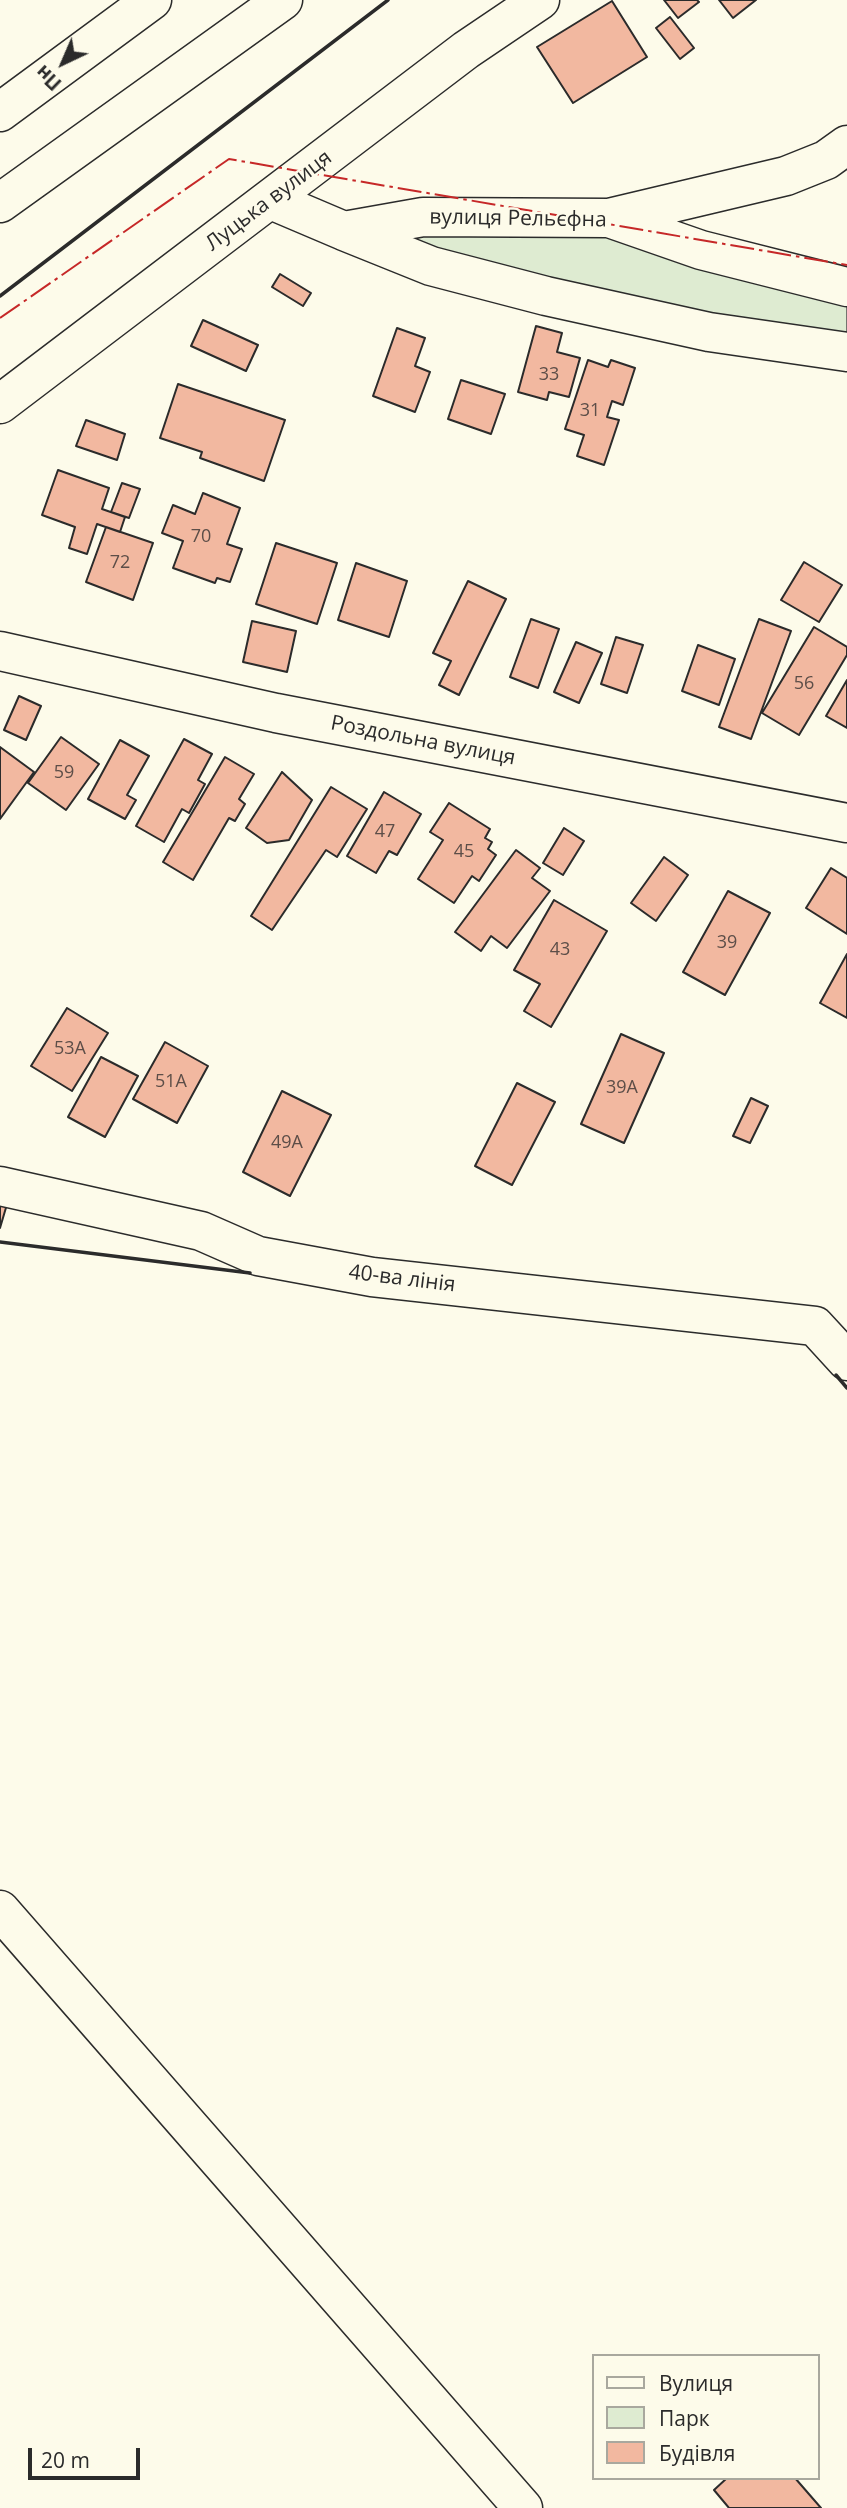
<!DOCTYPE html>
<html>
<head>
<meta charset="utf-8">
<style>
  body { margin:0 }
  #map { position:relative; width:847px; height:2508px; overflow:hidden; background:#fdfbea; font-family:"Open Sans",sans-serif }
  canvas { display:block }
  .legend { position:absolute; left:592px; top:2354px; width:228px; height:126px; box-sizing:border-box; background:#fdfbea; border:2px solid #a9a89e; margin:0; padding:9px 12px; list-style:none; font-size:21px; color:#2b2b2b }
  .legend li { display:flex; align-items:center; gap:14px; height:35px }
  .legend b { width:35px; border:2px solid #a9a89e }
  .north { position:absolute; left:28px; top:28px; width:70px; height:70px; -webkit-text-stroke:5px #fdfbea; paint-order:stroke; rotate:224deg; font-size:19px; font-weight:700; line-height:28px; text-align:center; color:#2b2b2b }
  .north::after { content:''; display:block; margin:auto; width:24px; height:32px; background:#2b2b2b; clip-path:polygon(50% 0,100% 100%,50% 72%,0 100%) }
  .scale { position:absolute; left:28px; top:2448px; width:112px; height:32px; box-sizing:border-box; border:4px solid #2b2b2b; border-top:0; padding-left:9px; font-size:21px; line-height:24px; white-space:nowrap; color:#2b2b2b; -webkit-text-stroke:5px #fdfbea; paint-order:stroke }
</style>
</head>
<body>
<div id="map">
<canvas width="847" height="2508"></canvas>
<ul class="legend">
<li><b style="height:9px;background:#fdfbea"></b>Вулиця</li>
<li><b style="height:19px;background:#deebd1"></b>Парк</li>
<li><b style="height:19px;background:#f2b8a0"></b>Будівля</li>
</ul>
<div class="north">Пн</div>
<div class="scale">20 m</div>
</div>
<script>
const ctx = document.querySelector('canvas').getContext('2d');
ctx.lineJoin = 'round';
function paint(path, color) { ctx.fillStyle = color; ctx.fill(path, 'evenodd'); }
const poly = rows => new Path2D(rows.map(r => 'M' + r).join(''));
function trace(path, color, width, dash) { ctx.strokeStyle = color; ctx.lineWidth = width; ctx.lineCap = dash ? 'butt' : 'round'; ctx.setLineDash(dash || []); ctx.stroke(path); }
function label(font, color, halo, rows, align = 'center') {
  ctx.font = font + ' "Open Sans",sans-serif'; ctx.lineWidth = 5; ctx.setLineDash([]); ctx.textBaseline = 'middle'; ctx.strokeStyle = halo; ctx.fillStyle = color; for (const [text, x, y, turn = 0] of rows) {
    ctx.save(); ctx.translate(x, y); ctx.rotate((+turn || 0) * Math.PI / 180); ctx.textAlign = isNaN(turn) ? turn : align; if (halo) ctx.strokeText(text, 0, 0); ctx.fillText(text, 0, 0); ctx.restore();
  }
}
const green = poly([
  [603,230,847,299,847,344,717,325,376,236,603,230]
]);
paint(green, '#deebd1');
trace(green, '#74746e', 2);
const building = poly([
  [664,0,697,0,699,2,678,18,664,0],
  [719,0,756,0,733,18,719,0],
  [612,1,647,57,573,103,537,47,612,1],
  [670,17,694,48,680,59,656,28,670,17],
  [280,274,311,293,303,306,272,287,280,274],
  [203,320,258,345,246,371,191,346,203,320],
  [536,326,562,333,557,352,580,358,569,397,549,392,547,400,518,392,536,326],
  [397,328,425,338,415,366,430,372,415,412,373,396,397,328],
  [588,360,608,367,611,360,635,368,623,405,612,401,607,417,619,420,604,465,577,456,584,435,565,429,588,360],
  [461,380,505,394,491,434,448,419,461,380],
  [178,384,285,420,264,481,200,458,202,452,160,438,178,384],
  [86,420,125,434,117,460,76,446,86,420],
  [58,470,109,488,102,509,125,517,120,532,97,524,87,554,69,548,75,527,42,515,58,470],
  [122,483,140,489,129,518,111,512,122,483],
  [203,493,240,508,227,544,242,549,230,582,217,578,215,583,173,568,183,541,162,533,173,505,195,514,203,493],
  [106,527,153,543,133,600,86,582,106,527],
  [276,543,337,563,317,624,256,604,276,543],
  [804,562,842,585,819,622,781,600,804,562],
  [356,563,407,581,389,637,338,620,356,563],
  [468,581,506,599,459,695,439,685,451,661,433,653,468,581],
  [531,619,559,629,538,688,510,677,531,619],
  [759,619,791,631,751,739,719,727,759,619],
  [252,621,296,631,287,672,243,662,252,621],
  [814,627,847,647,847,655,799,735,762,713,814,627],
  [616,637,643,645,627,693,601,684,616,637],
  [576,642,602,653,579,703,554,692,576,642],
  [698,645,735,659,719,705,682,691,698,645],
  [847,680,847,728,826,716,847,680],
  [19,696,41,706,26,740,4,730,19,696],
  [61,737,99,764,66,810,28,783,61,737],
  [184,739,212,754,198,780,205,784,189,813,182,809,164,842,136,826,184,739],
  [120,740,149,756,127,795,136,800,125,819,88,799,120,740],
  [0,747,34,772,0,819,0,747],
  [225,757,254,774,239,799,245,804,235,821,229,818,193,880,163,862,225,757],
  [282,772,312,800,289,840,267,843,246,828,282,772],
  [331,787,367,809,337,857,326,850,272,930,251,916,331,787],
  [384,792,421,814,397,855,389,851,376,873,347,856,384,792],
  [449,803,490,829,485,838,492,842,488,849,496,855,479,881,472,876,454,903,418,879,443,840,430,832,449,803],
  [564,828,584,841,563,875,543,863,564,828],
  [516,850,540,868,532,878,550,891,507,948,491,936,481,951,455,932,516,850],
  [664,857,688,875,656,921,631,903,664,857],
  [831,868,847,878,847,934,806,908,831,868],
  [728,891,770,913,725,995,683,972,728,891],
  [554,900,607,931,551,1027,524,1011,540,984,514,970,554,900],
  [847,954,847,1018,820,1003,847,954],
  [67,1008,108,1033,72,1091,31,1066,67,1008],
  [621,1034,664,1053,624,1143,581,1124,621,1034],
  [165,1042,208,1066,177,1123,133,1099,165,1042],
  [101,1057,138,1076,105,1137,68,1117,101,1057],
  [517,1083,555,1102,512,1185,475,1166,517,1083],
  [282,1091,331,1115,290,1196,243,1172,282,1091],
  [751,1098,768,1106,750,1143,733,1136,751,1098],
  [0,1190,10,1194,0,1228,0,1190],
  [727,2478,795,2478,821,2508,729,2508,714,2490,727,2478]
]);
paint(building, '#f2b8a0');
trace(building, '#2b2b2b', 2);
const minor = poly([
  [0,112,152,0],
  [271,200,344,231,423,217,609,218,701,250,847,287],
  [0,203,283,0],
  [609,218,786,176,826,160,847,145],
  [344,231,431,266,546,296,709,332,847,352],
  [0,404,466,50,540,0],
  [0,651,276,713,847,823],
  [0,1186,201,1231,258,1256,372,1277,815,1326,847,1361],
  [0,1910,523,2508]
]);
trace(minor, '#2b2b2b', 41);
trace(minor, '#fdfbea', 38);
trace(poly([
  [0,296,388,0],
  [0,1242,250,1273],
  [836,1375,847,1388]
]), '#2b2b2b', 3.5);
trace(poly([
  [0,318,229,159,847,265]
]), '#c62828', 2, [24, 5, 3.5, 5]);
label('18px', '#5d4e48', null, [
  ["33",549,375],
  ["31",590,411],
  ["70",201,537],
  ["72",120,563],
  ["56",804,684],
  ["59",64,773],
  ["47",385,832],
  ["45",464,852],
  ["39",727,943],
  ["43",560,950],
  ["53А",70,1049],
  ["51А",171,1082],
  ["39А",622,1088],
  ["49А",287,1143]
]);
label('21px', '#2b2b2b', '#fdfbea', [
  ["Луцька вулиця",269,201,-37],
  ["вулиця Рельєфна",518,219,1],
  ["Роздольна вулиця",423,741,11],
  ["40-ва лінія",402,1279,7]
]);
</script>
</body>
</html>
